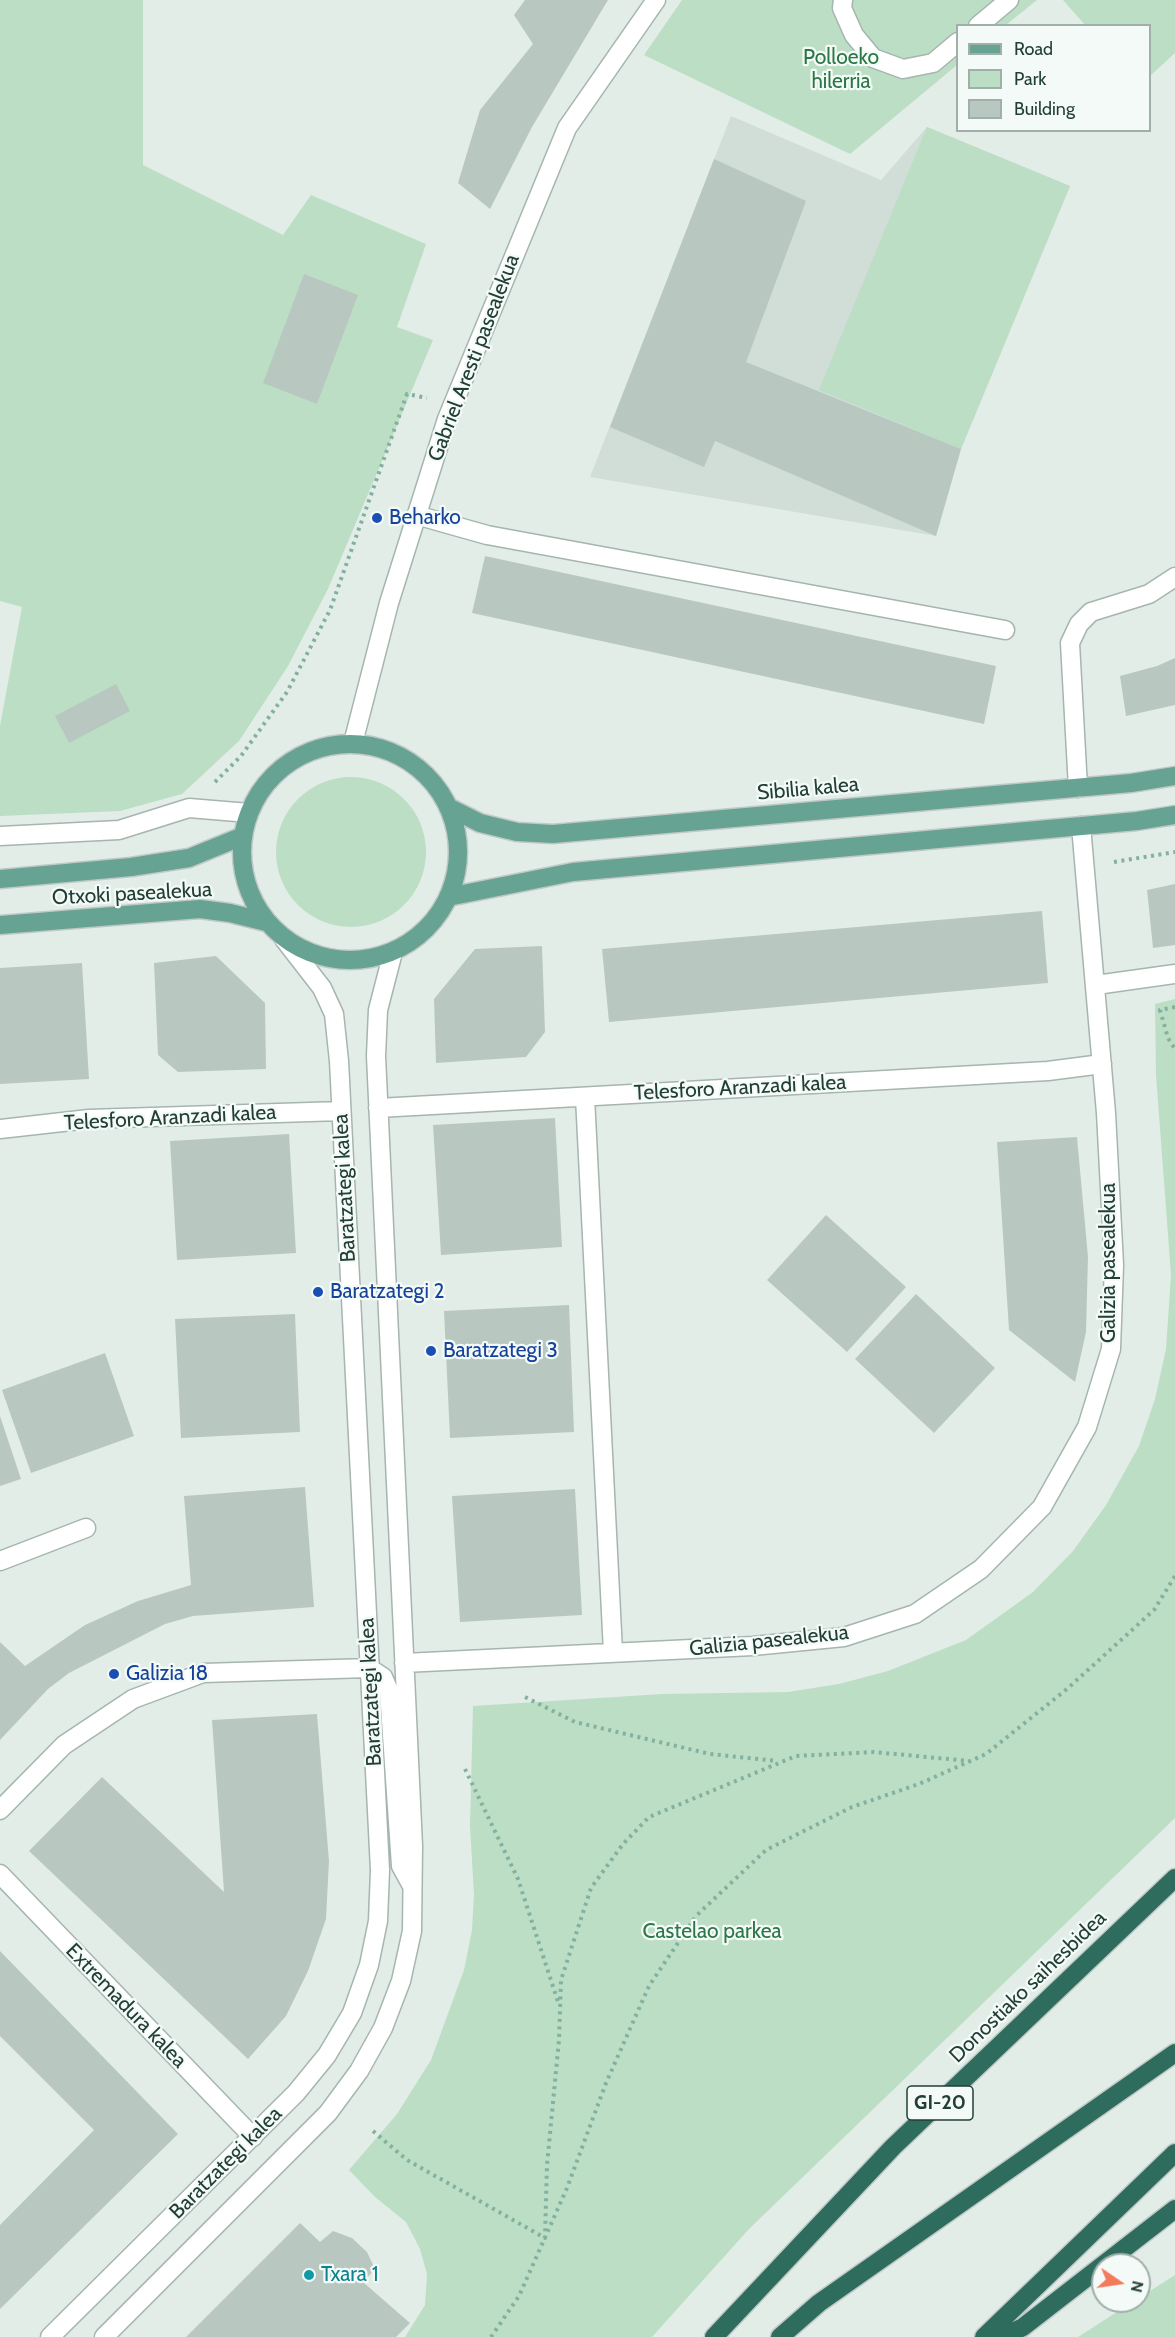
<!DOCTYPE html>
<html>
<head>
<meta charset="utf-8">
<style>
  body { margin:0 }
  #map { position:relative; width:1175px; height:2337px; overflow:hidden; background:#e3ede8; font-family:Cabin,sans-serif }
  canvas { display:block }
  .legend { position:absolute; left:956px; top:24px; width:195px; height:108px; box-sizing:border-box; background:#f4faf7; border:2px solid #a0afaa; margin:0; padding:8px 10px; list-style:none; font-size:18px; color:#223f36 }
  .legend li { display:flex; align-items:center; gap:12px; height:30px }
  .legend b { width:30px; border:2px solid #a0afaa }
  .north { position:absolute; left:1091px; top:2253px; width:60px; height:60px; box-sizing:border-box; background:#f4faf7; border:2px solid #a0afaa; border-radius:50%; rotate:103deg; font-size:16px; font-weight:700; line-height:24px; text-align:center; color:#223f36 }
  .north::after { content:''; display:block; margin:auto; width:21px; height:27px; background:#f37b5b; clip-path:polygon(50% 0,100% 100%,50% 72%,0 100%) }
</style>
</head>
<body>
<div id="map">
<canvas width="1175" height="2337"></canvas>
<ul class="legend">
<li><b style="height:8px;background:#67a392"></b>Road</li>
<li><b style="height:16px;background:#bcdec4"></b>Park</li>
<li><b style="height:16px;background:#b8c8c1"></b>Building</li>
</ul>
<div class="north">N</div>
</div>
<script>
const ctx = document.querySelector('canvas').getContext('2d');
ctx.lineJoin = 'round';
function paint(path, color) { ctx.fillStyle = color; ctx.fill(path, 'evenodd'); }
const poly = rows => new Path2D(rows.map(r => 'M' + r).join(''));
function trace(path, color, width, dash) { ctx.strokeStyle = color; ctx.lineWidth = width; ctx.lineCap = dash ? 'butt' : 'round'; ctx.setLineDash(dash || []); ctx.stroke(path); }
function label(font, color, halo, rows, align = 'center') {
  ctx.font = font + ' Cabin,sans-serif'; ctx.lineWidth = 4.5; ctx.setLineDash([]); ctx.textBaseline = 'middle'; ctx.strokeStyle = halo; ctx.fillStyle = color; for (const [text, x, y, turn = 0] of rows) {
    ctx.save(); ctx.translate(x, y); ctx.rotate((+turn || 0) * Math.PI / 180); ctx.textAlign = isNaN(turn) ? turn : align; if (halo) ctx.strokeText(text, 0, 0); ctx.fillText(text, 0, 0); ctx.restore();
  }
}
paint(poly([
  [731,116,881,180,927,127,1070,186,961,449,936,536,590,477]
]), '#d1ddd7');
paint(poly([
  [0,0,143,0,143,165,283,235,311,195,426,244,397,327,433,340,328,589,288,666,239,741,182,794,120,811,0,816,0,726,22,607,0,601],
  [682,0,1037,0,1006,25,958,26,957,65,850,154,644,55],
  [1063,0,1175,0,1175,53,1150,76,1150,26,1085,25],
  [927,127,1070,186,961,449,819,390],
  '276 852a75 75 0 1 1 150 0a75 75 0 1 1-150 0Z',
  [1175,999,1175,1818,749,2229,652,2337,405,2337,425,2305,427,2274,420,2249,406,2222,375,2197,349,2170,397,2114,431,2060,464,1970,472,1930,474,1895,470,1826,473,1706,662,1694,788,1692,839,1684,888,1671,966,1640,1033,1592,1073,1551,1106,1505,1139,1446,1155,1399,1166,1349,1171,1275,1156,1075,1155,1004],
  [1175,2275,1175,2337,1078,2337,1134,2301,1139,2301,1139,2298]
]), '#bcdec4');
paint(poly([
  [525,0,608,0,532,127,490,209,458,183,480,110,533,44,514,15],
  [714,159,806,201,746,362,961,449,936,536,715,441,704,467,610,427],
  [304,274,358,295,317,404,263,383],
  [485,556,996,666,984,724,472,613],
  [1175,658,1175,705,1126,716,1120,676,1157,666],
  [116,684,130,711,69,743,55,716],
  [1175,884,1175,945,1153,948,1147,890],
  [1042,911,1048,983,609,1022,602,949],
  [542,946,545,1032,526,1057,436,1063,434,999,475,949],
  [216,956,265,1003,266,1069,178,1072,158,1055,154,963],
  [82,963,89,1079,0,1084,0,968],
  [555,1118,562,1247,441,1255,433,1125],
  [289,1134,296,1253,177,1260,170,1141],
  [1077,1137,1088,1257,1086,1332,1075,1382,1009,1330,997,1142],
  [826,1215,906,1287,847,1352,767,1280],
  [916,1294,995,1368,934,1433,855,1359],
  [569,1305,574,1432,450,1438,444,1311],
  [295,1314,300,1432,181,1438,175,1319],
  [105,1353,134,1436,31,1473,2,1390],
  [0,1416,21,1479,0,1486],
  [305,1487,314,1607,193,1616,165,1624,69,1673,48,1689,0,1740,0,1642,25,1666,85,1625,138,1601,191,1585,184,1496],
  [575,1489,582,1615,460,1622,452,1496],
  [317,1714,329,1861,326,1919,308,1971,286,2016,248,2059,29,1851,102,1777,224,1892,212,1720],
  [0,1951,178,2134,0,2309,0,2225,94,2130,0,2036],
  [300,2223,320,2242,333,2231,352,2238,367,2252,375,2269,363,2282,410,2323,396,2337,186,2337]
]), '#b8c8c1');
const minor = poly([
  [843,0,842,8,854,35,873,58,903,69,933,63,958,42],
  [978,26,1009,0],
  [416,515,487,535,1005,630],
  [353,743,389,603,447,419,567,128,656,0],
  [1078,788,1070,643,1079,624,1091,612,1149,594,1175,577],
  [0,836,119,830,189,808,249,813],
  [1096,985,1175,974],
  [585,1097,613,1652],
  [378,1108,1048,1071,1102,1064],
  [0,1129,89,1119,341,1111],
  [0,1561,86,1528],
  [404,1663,753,1646,844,1637,915,1614,981,1569,1042,1507,1087,1427,1111,1349,1114,1265,1106,1113,1081,826],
  [369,1668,383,1677,389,1691,401,1866,412,1886],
  [0,1810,64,1745,133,1699,203,1673,369,1668],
  [0,1874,253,2137],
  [50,2337,296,2093,327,2055,352,2013,369,1965,378,1921,380,1870,339,1061,334,1014,322,988,284,939],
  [104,2337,328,2113,359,2071,383,2028,401,1981,412,1931,413,1846,376,1056,378,1010,393,952]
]);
const major = poly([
  '242 852a108 108 0 1 1 216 0a108 108 0 1 1-216 0Z',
  [448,807,480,823,517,832,553,834,1131,783,1175,776],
  [0,879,131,867,189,858,243,836],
  [448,897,573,872,1137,821,1175,815],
  [0,925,200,909,230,913,266,922]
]);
const highway = poly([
  [714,2337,893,2147,1175,1878],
  [780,2337,819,2303,1175,2053],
  [984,2337,1175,2153],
  [1003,2337,1023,2327,1175,2209]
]);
trace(minor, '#a5b5af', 21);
trace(major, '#c1c9c7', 21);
trace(highway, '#c1c9c7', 21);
trace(poly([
  [215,782,241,756,287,692,330,610,407,394,427,398],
  [1114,862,1175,852],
  [1175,1007,1160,1010,1168,1038,1175,1049],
  [525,1697,575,1722,710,1754,777,1761],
  [465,1769,518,1879,559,2005],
  [373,2131,407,2160,545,2238,547,2165,559,2040,561,1980,591,1888,623,1844,649,1817,796,1756,874,1752,969,1761],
  [491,2337,519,2296,567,2188,606,2083,649,1986,696,1916,766,1850,852,1807,919,1784,986,1754,1067,1689,1154,1610,1175,1576]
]), '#83b1a1', 4, [3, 4.5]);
trace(minor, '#fff', 18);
trace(major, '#67a392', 18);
trace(highway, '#2e6c5d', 18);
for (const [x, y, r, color] of [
  [377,518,6,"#1a4fb4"],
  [318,1292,6,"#1a4fb4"],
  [431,1351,6,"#1a4fb4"],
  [114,1674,6,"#1a4fb4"],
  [309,2275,6,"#0f9aa8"]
]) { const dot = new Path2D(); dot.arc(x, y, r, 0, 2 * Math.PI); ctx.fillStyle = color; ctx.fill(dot); trace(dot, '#f4faf7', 2); }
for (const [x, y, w] of [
  [940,2103,66]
]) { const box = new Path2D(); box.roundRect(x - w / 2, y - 17, w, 34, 4.5); ctx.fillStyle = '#f4faf7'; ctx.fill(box); trace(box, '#223f36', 1.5); }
label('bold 20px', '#223f36', null, [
  ["GI-20",940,2103]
]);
label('21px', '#2c7746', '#f4faf7', [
  ["Polloeko",841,58],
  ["hilerria",841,82],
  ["Castelao parkea",712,1932]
]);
label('21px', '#223f36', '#f4faf7', [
  ["Gabriel Aresti pasealekua",474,358,-69],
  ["Sibilia kalea",808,789,-5],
  ["Otxoki pasealekua",132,894,-3],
  ["Telesforo Aranzadi kalea",740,1088,-3],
  ["Telesforo Aranzadi kalea",170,1118,-3],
  ["Baratzategi kalea",345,1188,-93],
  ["Galizia pasealekua",1109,1263,-90],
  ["Galizia pasealekua",769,1641,-6],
  ["Baratzategi kalea",371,1692,-93],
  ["Donostiako saihesbidea",1028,1987,-44],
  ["Extremadura kalea",126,2006,46],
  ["Baratzategi kalea",226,2163,-45]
]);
label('21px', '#164399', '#f4faf7', [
  ["Beharko",389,518],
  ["Baratzategi 2",330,1292],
  ["Baratzategi 3",443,1351],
  ["Galizia 18",126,1674]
], 'left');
label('21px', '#0d838f', '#f4faf7', [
  ["Txara 1",321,2275]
], 'left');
</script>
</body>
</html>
